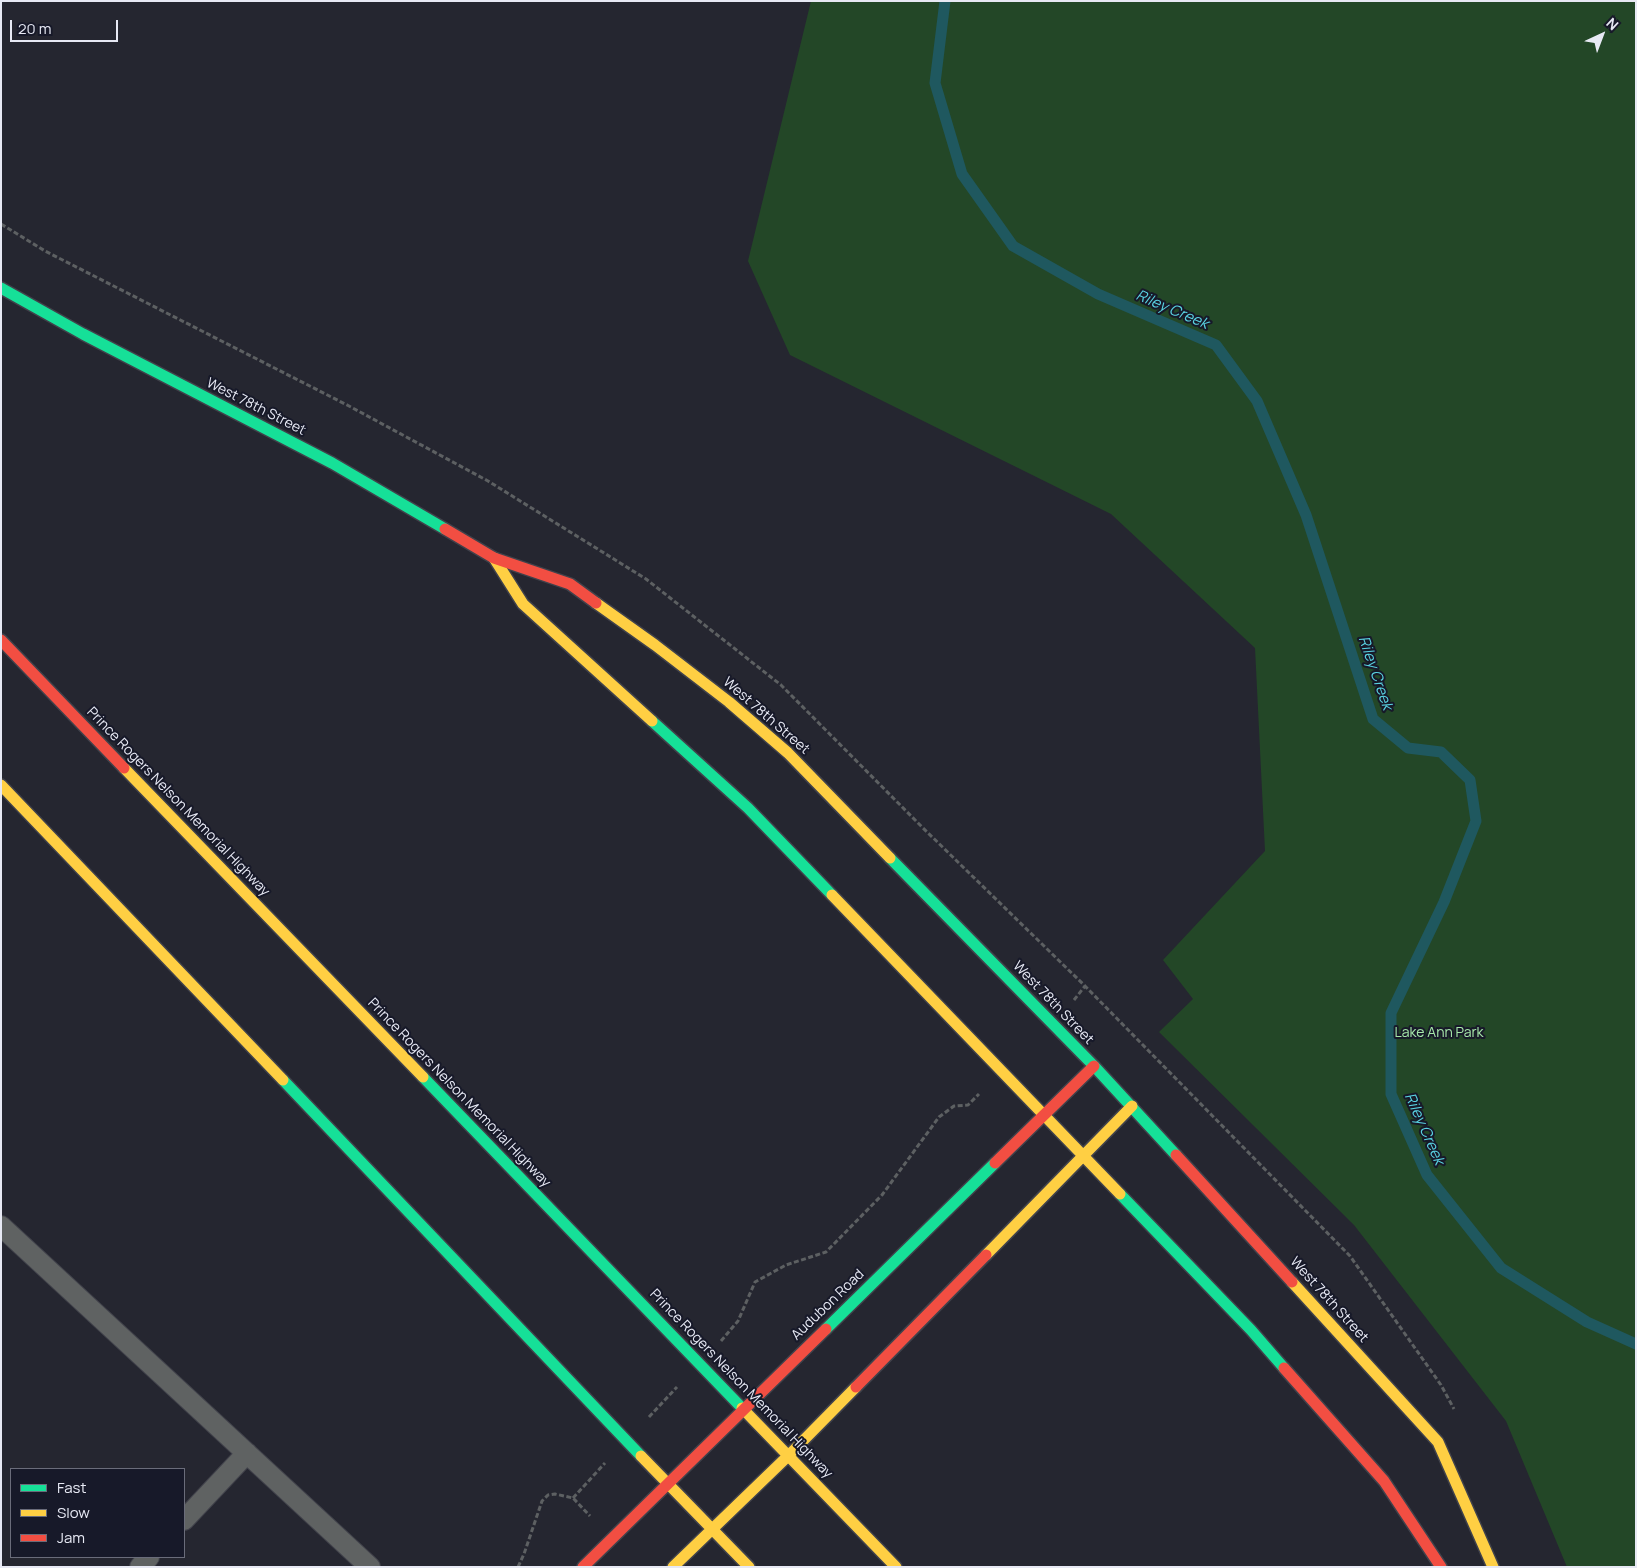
<!DOCTYPE html>
<html>
<head>
<meta charset="utf-8">
<style>
  body { margin:0 }
  #map { position:relative; width:1637px; height:1568px; overflow:hidden; background:#252630; font-family:Manrope,sans-serif }
  canvas { display:block }
  .frame { position:absolute; inset:0; border:2px solid #e7e9f4; pointer-events:none }
  .legend { position:absolute; left:10px; top:1468px; width:175px; height:90px; box-sizing:border-box; background:#171929; border:1px solid #6a6c7a; margin:0; padding:6px 9px; list-style:none; font-size:15px; color:#e7e9f4 }
  .legend li { display:flex; align-items:center; gap:10px; height:25px }
  .legend b { width:25px; border:1px solid #6a6c7a }
  .north { position:absolute; left:1577px; top:10px; width:50px; height:50px; -webkit-text-stroke:4px #171929; paint-order:stroke; rotate:43deg; font-size:14px; font-weight:700; line-height:20px; text-align:center; color:#e7e9f4 }
  .north::after { content:''; display:block; margin:auto; width:18px; height:22px; background:#e7e9f4; clip-path:polygon(50% 0,100% 100%,50% 72%,0 100%) }
  .scale { position:absolute; left:10px; top:20px; width:108px; height:22px; box-sizing:border-box; border:2px solid #e7e9f4; border-top:0; padding-left:6px; font-size:15px; line-height:18px; white-space:nowrap; color:#e7e9f4; -webkit-text-stroke:4px #171929; paint-order:stroke }
</style>
</head>
<body>
<div id="map">
<canvas width="1637" height="1568"></canvas>
<div class="frame"></div>
<ul class="legend">
<li><b style="height:6px;background:#16e098"></b>Fast</li>
<li><b style="height:6px;background:#ffcf43"></b>Slow</li>
<li><b style="height:6px;background:#f24e42"></b>Jam</li>
</ul>
<div class="north">N</div>
<div class="scale">20 m</div>
</div>
<script>
const ctx = document.querySelector('canvas').getContext('2d');
ctx.lineJoin = 'round';
function paint(path, color) { ctx.fillStyle = color; ctx.fill(path, 'evenodd'); }
const poly = rows => new Path2D(rows.map(r => 'M' + r).join(''));
function trace(path, color, width, dash) { ctx.strokeStyle = color; ctx.lineWidth = width; ctx.lineCap = dash ? 'butt' : 'round'; ctx.setLineDash(dash || []); ctx.stroke(path); }
function label(font, color, halo, rows, align = 'center') {
  ctx.font = font + ' Manrope,sans-serif'; ctx.lineWidth = 4; ctx.setLineDash([]); ctx.textBaseline = 'middle'; ctx.strokeStyle = halo; ctx.fillStyle = color; for (const [text, x, y, turn = 0] of rows) {
    ctx.save(); ctx.translate(x, y); ctx.rotate((+turn || 0) * Math.PI / 180); ctx.textAlign = isNaN(turn) ? turn : align; if (halo) ctx.strokeText(text, 0, 0); ctx.fillText(text, 0, 0); ctx.restore();
  }
}
paint(poly([
  [811,1,1636,1,1636,1567,1567,1567,1506,1421,1354,1225,1159,1032,1193,999,1163,960,1265,851,1255,648,1111,514,790,355,748,261]
]), '#234727');
trace(poly([
  [945,1,935,83,962,174,1013,246,1098,294,1216,345,1257,401,1306,515,1373,719,1408,748,1441,752,1470,780,1476,821,1444,902,1391,1013,1391,1094,1427,1175,1501,1268,1587,1322,1636,1344]
]), '#1f585f', 11);
const lane = poly([
  [1,1226,370,1567],
  [184,1520,247,1453],
  [140,1567,149,1557]
]);
const fast = poly([
  [1,288,83,334,332,463,445,529],
  [652,721,748,808,832,895],
  [890,858,1094,1066,1176,1155],
  [423,1077,742,1408],
  [283,1080,641,1456],
  [1120,1194,1251,1330,1284,1368],
  [826,1329,995,1163]
]);
const slow = poly([
  [494,558,523,604,652,721],
  [596,603,655,645,729,702,788,753,890,858],
  [124,768,423,1077],
  [1,785,283,1080],
  [832,895,1120,1194],
  [986,1255,1132,1106],
  [1292,1282,1438,1442,1493,1567],
  [742,1408,896,1567],
  [641,1456,749,1567],
  [673,1567,789,1455,856,1387]
]);
const jam = poly([
  [445,529,494,558,570,584,596,603],
  [1,640,124,768],
  [1176,1155,1292,1282],
  [995,1163,1094,1066],
  [1284,1368,1384,1481,1441,1567],
  [856,1387,986,1255],
  [583,1567,826,1329]
]);
trace(lane, '#41424b', 22);
trace(fast, '#41424b', 14);
trace(slow, '#41424b', 14);
trace(jam, '#41424b', 14);
trace(poly([
  [1,224,45,251,349,406,488,481,646,579,781,685,923,828,1085,986,1350,1256,1441,1385,1454,1409],
  [1074,1000,1085,986],
  [721,1341,738,1321,755,1282,786,1265,826,1252,882,1195,939,1117,954,1106,968,1105,979,1094],
  [649,1417,677,1387],
  [573,1498,605,1463],
  [518,1567,524,1554,542,1501,548,1495,555,1494,573,1498,590,1516]
]), '#5d6062', 3, [5, 2.5]);
trace(lane, '#5f6262', 20);
trace(fast, '#16e098', 11);
trace(slow, '#ffcf43', 11);
trace(jam, '#f24e42', 11);
label('14px', '#e7e9f4', '#171929', [
  ["West 78th Street",256,407,27],
  ["West 78th Street",766,716,41],
  ["Prince Rogers Nelson Memorial Highway",178,802,46],
  ["West 78th Street",1053,1003,46],
  ["Prince Rogers Nelson Memorial Highway",459,1093,46],
  ["West 78th Street",1329,1300,48],
  ["Audubon Road",828,1305,-44],
  ["Prince Rogers Nelson Memorial Highway",741,1384,46]
]);
label('14px', '#a7e9aa', '#171929', [
  ["Lake Ann Park",1439,1033]
]);
label('italic 15px', '#59d2e1', '#171929', [
  ["Riley Creek",1172,310,23],
  ["Riley Creek",1375,673,71],
  ["Riley Creek",1424,1129,66]
]);
</script>
</body>
</html>
